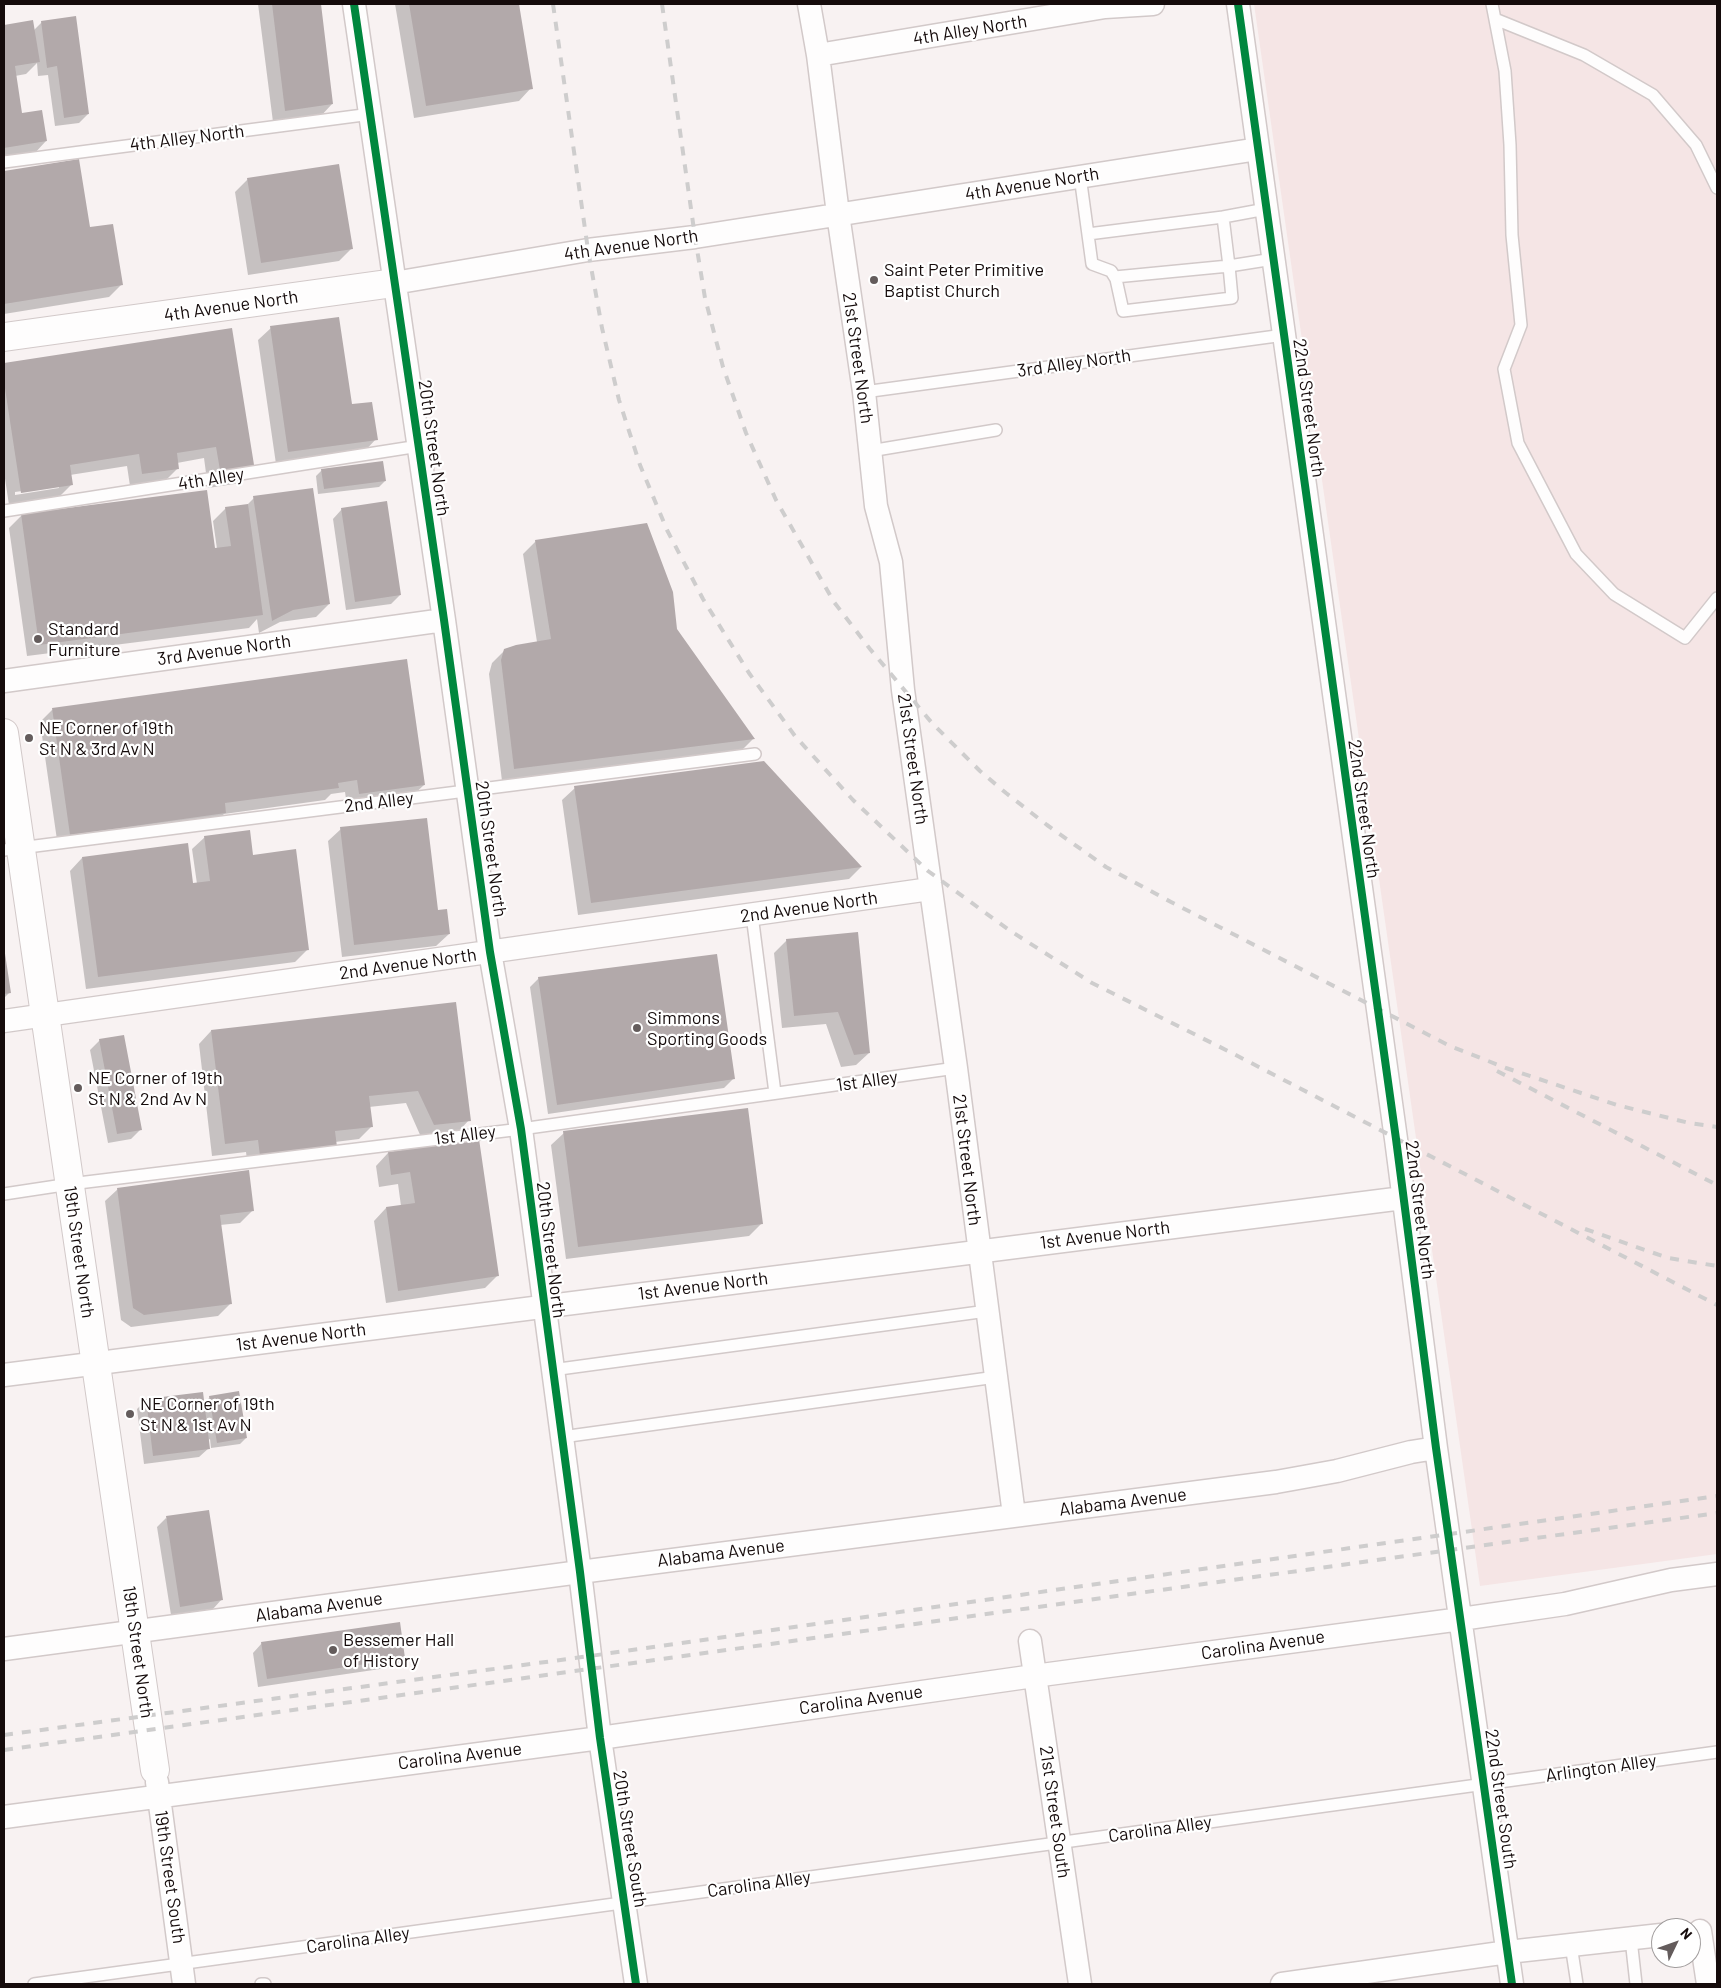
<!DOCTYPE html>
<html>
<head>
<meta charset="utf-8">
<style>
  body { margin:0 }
  #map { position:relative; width:1721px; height:1988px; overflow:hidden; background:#f8f2f2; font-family:Barlow,sans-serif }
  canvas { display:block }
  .frame { position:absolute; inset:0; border:5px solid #150b0b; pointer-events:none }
  .north { position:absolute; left:1651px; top:1918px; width:50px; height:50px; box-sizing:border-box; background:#fff; border:1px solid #a19d9d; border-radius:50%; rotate:48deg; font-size:14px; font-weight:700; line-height:20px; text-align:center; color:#150b0b }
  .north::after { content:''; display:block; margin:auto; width:18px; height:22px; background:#645c5c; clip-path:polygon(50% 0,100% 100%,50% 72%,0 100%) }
</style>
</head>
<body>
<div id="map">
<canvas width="1721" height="1988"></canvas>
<div class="frame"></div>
<div class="north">N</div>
</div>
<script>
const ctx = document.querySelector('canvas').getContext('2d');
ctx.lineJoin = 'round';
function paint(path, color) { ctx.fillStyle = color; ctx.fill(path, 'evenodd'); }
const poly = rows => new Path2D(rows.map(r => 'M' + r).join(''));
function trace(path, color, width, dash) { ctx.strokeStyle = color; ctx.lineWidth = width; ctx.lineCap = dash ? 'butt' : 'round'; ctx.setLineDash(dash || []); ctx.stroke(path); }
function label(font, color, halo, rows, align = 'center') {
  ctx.font = font + ' Barlow,sans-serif'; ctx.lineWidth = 4.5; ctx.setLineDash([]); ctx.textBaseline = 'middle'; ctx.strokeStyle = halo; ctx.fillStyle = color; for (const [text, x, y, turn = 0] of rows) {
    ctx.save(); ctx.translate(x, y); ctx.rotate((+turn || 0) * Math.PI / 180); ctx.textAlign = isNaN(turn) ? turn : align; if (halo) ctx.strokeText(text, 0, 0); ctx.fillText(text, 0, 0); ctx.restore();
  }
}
paint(poly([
  [1254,4,1717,4,1717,1554,1480,1586]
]), '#f5e5e5');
paint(poly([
  [258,4,320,4,332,104,320,117,273,122],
  [395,4,517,4,531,88,519,101,414,118],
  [32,22,33,31,42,22,88,114,79,123,55,126,48,75,38,76,37,63,26,74,15,76,21,115,46,141,34,154,4,158,4,26],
  [78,160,89,229,121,285,109,297,4,314,4,172],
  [248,179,351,249,339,261,248,275,235,192],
  [271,328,350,406,376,439,364,452,276,464,258,340],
  [231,329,253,471,241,483,208,488,204,458,177,463,178,468,165,481,130,486,127,466,70,475,71,485,59,497,9,505,4,472,4,364],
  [59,486,59,488,15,495,15,492],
  [322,470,385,481,379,487,318,494,316,476],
  [254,498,329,604,316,617,280,622,259,633,257,619,249,628,27,656,9,528,22,515,217,549,213,521,226,508,246,506],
  [342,509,400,595,391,604,346,610,333,519],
  [536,541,676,630,753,739,741,751,502,781,489,674,492,663,505,650,537,642,523,554],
  [52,710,424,785,411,797,347,806,345,792,331,794,325,800,224,814,213,825,58,847,40,722],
  [575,788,861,867,849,879,578,915,562,800],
  [341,829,437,911,449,934,436,946,342,957,328,841],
  [205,837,252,856,308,949,295,962,86,989,70,871,82,858,192,884,197,884,192,849],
  [787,940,869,1053,856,1065,841,1067,826,1024,782,1028,774,953],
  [4,947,9,993,4,998],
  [539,978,734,1078,724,1088,548,1114,530,987],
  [455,1003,469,1120,457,1133,421,1137,406,1103,369,1107,371,1127,359,1139,335,1142,336,1146,323,1159,248,1168,246,1152,212,1156,199,1044,211,1031],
  [100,1040,140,1130,131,1139,108,1143,90,1050],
  [564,1133,762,1223,749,1236,566,1259,551,1145],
  [478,1140,498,1275,485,1288,386,1303,374,1221,386,1208,401,1206,398,1184,379,1187,376,1166,388,1153],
  [118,1189,253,1210,240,1223,220,1225,231,1303,218,1316,131,1327,121,1320,105,1201],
  [210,1397,246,1438,240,1444,211,1448,210,1439,208,1440,209,1448,199,1457,144,1464,137,1409,146,1400,203,1404],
  [166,1518,222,1599,213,1609,171,1615,157,1527],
  [262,1643,404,1658,394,1667,258,1687,253,1653]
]), '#0003');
paint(poly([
  [272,4,321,4,333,104,285,111],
  [409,4,519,4,533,89,426,106],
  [76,16,89,114,64,118,57,66,47,68,41,21],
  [33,20,40,62,15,66,22,113,42,110,47,141,4,148,4,25],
  [79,159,90,227,113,224,123,285,4,304,4,171],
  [339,164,353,249,261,263,247,178],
  [339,317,352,404,372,402,378,440,288,452,270,326],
  [232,328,255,471,221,476,216,447,177,453,179,469,142,474,139,454,70,465,73,485,21,493,4,382,4,363],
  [383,461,386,481,324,489,321,469],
  [313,488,330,604,293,610,272,621,253,496],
  [207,490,215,548,231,546,225,507,248,504,263,615,39,645,21,514],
  [387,501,401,595,355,602,341,508],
  [647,523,673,592,677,629,755,739,514,769,501,660,504,649,516,645,551,639,535,540],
  [407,659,425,785,359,794,357,780,338,783,339,788,225,803,226,813,70,835,52,708],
  [764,761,862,867,591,903,574,786],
  [427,818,438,910,447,909,450,934,354,945,340,827],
  [250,830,253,855,296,849,309,950,98,977,82,857,188,843,193,883,210,881,204,836],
  [858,932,870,1053,854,1055,838,1012,794,1016,786,939],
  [4,947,11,993,4,994],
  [717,954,735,1079,557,1105,538,977],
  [456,1002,471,1121,434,1125,418,1091,369,1096,373,1127,335,1131,337,1147,260,1156,258,1140,225,1144,211,1030],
  [124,1035,142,1130,117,1134,99,1039],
  [748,1108,763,1224,578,1247,563,1131],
  [479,1139,499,1276,398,1291,386,1207,415,1203,410,1172,391,1175,388,1152],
  [249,1170,254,1211,220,1215,232,1304,144,1315,133,1308,117,1188],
  [239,1391,247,1438,217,1443,209,1396],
  [203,1392,210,1449,153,1456,146,1399],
  [209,1510,223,1600,180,1607,166,1516],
  [400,1622,405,1658,267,1679,261,1642]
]), '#b2a9aa');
const lane = poly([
  [1492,4,1505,71,1510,145,1512,235,1521,325,1504,369,1518,443,1576,554,1614,594,1685,638,1717,598],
  [1495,19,1584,55,1653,95,1696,145,1717,188],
  [4,162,371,114],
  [1080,176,1092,264,1111,271,1116,279,1123,311,1232,298,1229,266,1115,277],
  [1266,209,1223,217,1229,266,1273,259],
  [1088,234,1223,217],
  [864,392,1284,335],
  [870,451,996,430],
  [4,511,419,446],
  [4,850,755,754],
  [752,915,775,1093],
  [4,1194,70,1184,521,1129,956,1068],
  [552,1370,987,1311],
  [562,1437,996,1377],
  [1631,1939,1636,1984],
  [1571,1945,1577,1984],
  [34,1984,1717,1752],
  [261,1984,265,1984]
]);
const street = poly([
  [354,4,444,620,490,952,521,1129,580,1572,600,1738,636,1984],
  [809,4,818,55,838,214,864,392,876,506,891,562,903,690,956,1068,1014,1515],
  [1238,4,1396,1139,1436,1448,1512,1984],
  [818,55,1105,7,1153,4],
  [394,283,588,250,695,237,1258,149],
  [4,681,444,620],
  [4,1021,930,889],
  [4,1375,1403,1198],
  [1030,1641,1080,1984],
  [4,1649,580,1572,1276,1482,1337,1471,1411,1452,1436,1448],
  [157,1782,184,1984],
  [4,1817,600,1738,1034,1676,1461,1619,1565,1604,1671,1580,1717,1574],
  [1700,1931,1708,1984],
  [1282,1984,1508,1952,1661,1935]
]);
const secondary = poly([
  [4,337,394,283],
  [4,733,155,1770]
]);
trace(lane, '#d2c9c9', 14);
trace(street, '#d2c9c9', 25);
trace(secondary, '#d2c9c9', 30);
trace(lane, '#fefdfd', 11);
trace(street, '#fefdfd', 22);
trace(secondary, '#fefdfd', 28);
trace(poly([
  [553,4,588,250,602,328,619,400,640,465,667,530,703,599,749,673,795,736,853,800,928,871,1009,930,1092,983,1230,1052,1717,1305],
  [662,4,695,237,705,298,723,367,746,433,776,500,834,602,870,649,932,723,980,771,1006,793,1047,825,1106,867,1171,902,1450,1046,1506,1068,1617,1105,1689,1123,1717,1127],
  [1497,1071,1717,1185],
  [1585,1229,1668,1258,1717,1266],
  [4,1735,590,1656,1717,1496],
  [4,1750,1717,1513]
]), '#cecdcd', 4, [9, 9]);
trace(poly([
  [354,4,444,620,490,952,521,1129,580,1572,600,1738,636,1984],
  [1238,4,1396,1139,1436,1448,1512,1984]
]), '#00873e', 8);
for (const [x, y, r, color] of [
  [874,280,5,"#645c5c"],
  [38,639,5,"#645c5c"],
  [29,738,5,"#645c5c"],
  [637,1028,5,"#645c5c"],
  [78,1088,5,"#645c5c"],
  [130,1414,5,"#645c5c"],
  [333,1650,5,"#645c5c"]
]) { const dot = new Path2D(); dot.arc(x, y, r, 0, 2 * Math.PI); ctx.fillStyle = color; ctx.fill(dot); trace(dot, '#fff', 2); }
label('18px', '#150b0b', '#fff', [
  ["4th Alley North",970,30,-9],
  ["4th Alley North",187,138,-7],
  ["4th Avenue North",1032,184,-9],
  ["4th Avenue North",631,245,-8],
  ["4th Avenue North",231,306,-8],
  ["21st Street North",858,358,82],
  ["3rd Alley North",1074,363,-8],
  ["22nd Street North",1309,408,82],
  ["20th Street North",434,448,82],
  ["4th Alley",211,479,-9],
  ["3rd Avenue North",224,650,-8],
  ["21st Street North",913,759,82],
  ["2nd Alley",379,802,-7],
  ["22nd Street North",1364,809,82],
  ["20th Street North",491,849,82],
  ["2nd Avenue North",809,907,-8],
  ["2nd Avenue North",408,964,-8],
  ["1st Alley",867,1081,-8],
  ["1st Alley",465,1135,-7],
  ["21st Street North",967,1160,83],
  ["22nd Street North",1420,1210,83],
  ["1st Avenue North",1105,1235,-7],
  ["20th Street North",551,1250,83],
  ["19th Street North",79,1252,82],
  ["1st Avenue North",703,1286,-7],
  ["1st Avenue North",301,1337,-7],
  ["Alabama Avenue",1123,1502,-7],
  ["Alabama Avenue",721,1553,-7],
  ["Alabama Avenue",319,1607,-8],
  ["Carolina Avenue",1263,1645,-8],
  ["19th Street North",138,1652,82],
  ["Carolina Avenue",861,1700,-8],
  ["Carolina Avenue",460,1756,-7],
  ["Arlington Alley",1601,1768,-8],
  ["22nd Street South",1501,1799,82],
  ["21st Street South",1055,1812,82],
  ["Carolina Alley",1160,1829,-8],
  ["20th Street South",630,1839,81],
  ["19th Street South",170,1877,82],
  ["Carolina Alley",759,1884,-8],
  ["Carolina Alley",358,1940,-8]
]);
label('18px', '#150b0b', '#fff', [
  ["Saint Peter Primitive",884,270],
  ["Baptist Church",884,291],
  ["Standard",48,629],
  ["Furniture",48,650],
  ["NE Corner of 19th",39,728],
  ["St N & 3rd Av N",39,749],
  ["Simmons",647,1018],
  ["Sporting Goods",647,1039],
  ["NE Corner of 19th",88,1078],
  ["St N & 2nd Av N",88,1099],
  ["NE Corner of 19th",140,1404],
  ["St N & 1st Av N",140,1425],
  ["Bessemer Hall",343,1640],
  ["of History",343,1661]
], 'left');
</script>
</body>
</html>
